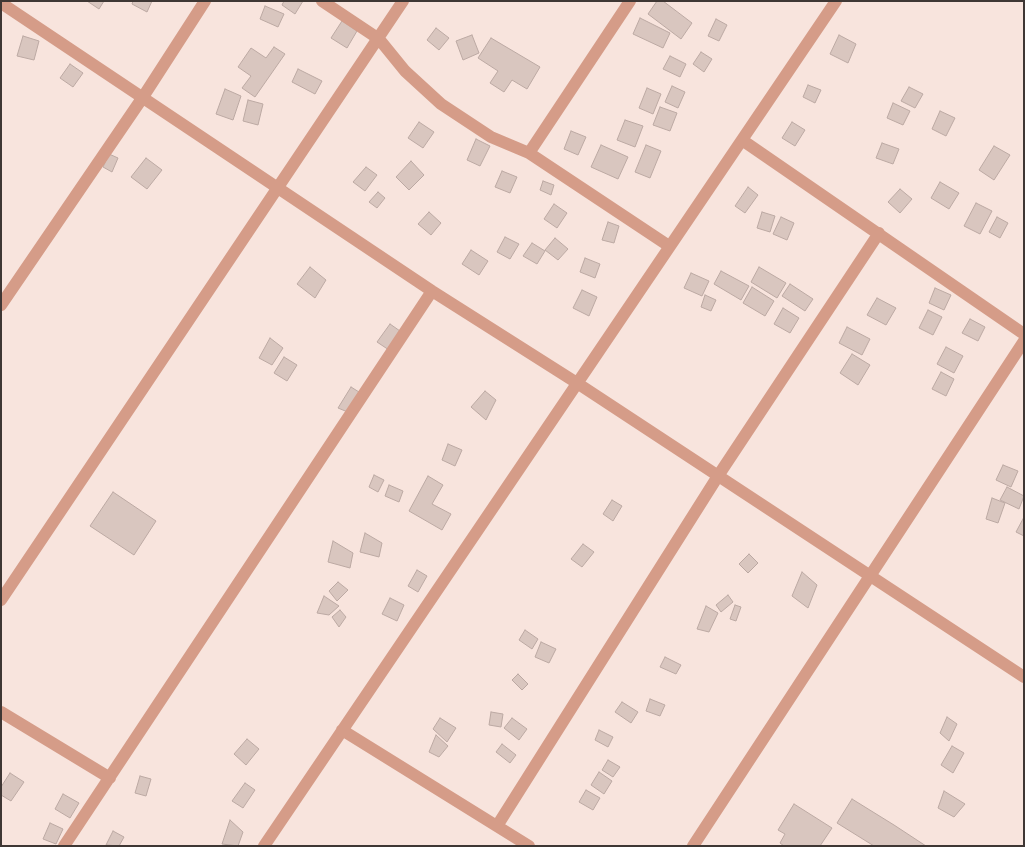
<!DOCTYPE html>
<html>
<head>
<meta charset="utf-8">
<style>
  body { margin:0 }
  #map { position:relative; width:1025px; height:847px; overflow:hidden; background:#f8e4dd; font-family:"Archivo Narrow",sans-serif }
  canvas { display:block }
  .frame { position:absolute; inset:0; border:2px solid #3f3734; pointer-events:none }
</style>
</head>
<body>
<div id="map">
<canvas width="1025" height="847"></canvas>
<div class="frame"></div>
</div>
<script>
const ctx = document.querySelector('canvas').getContext('2d');
ctx.lineJoin = 'round';
function paint(path, color) { ctx.fillStyle = color; ctx.fill(path, 'evenodd'); }
const poly = rows => new Path2D(rows.map(r => 'M' + r).join(''));
function trace(path, color, width, dash) { ctx.strokeStyle = color; ctx.lineWidth = width; ctx.lineCap = dash ? 'butt' : 'round'; ctx.setLineDash(dash || []); ctx.stroke(path); }
const building = poly([
  [87,1,104,1,99,9,87,1],
  [133,1,152,1,147,12,132,4,133,1],
  [284,1,303,1,295,14,282,5,284,1],
  [657,1,663,1,692,23,681,39,648,14,657,1],
  [265,6,284,14,278,27,260,19,265,6],
  [640,18,670,33,663,48,633,34,640,18],
  [716,19,727,25,719,41,708,36,716,19],
  [342,21,357,31,347,48,331,38,342,21],
  [436,28,449,38,439,50,427,40,436,28],
  [472,35,479,53,463,60,456,41,472,35],
  [839,35,856,44,848,63,830,54,839,35],
  [23,36,39,41,34,60,17,56,23,36],
  [491,38,540,67,527,89,512,80,504,92,490,83,498,71,478,58,491,38],
  [274,47,285,54,255,97,242,88,251,76,238,67,251,48,266,58,274,47],
  [701,52,712,59,704,72,693,64,701,52],
  [670,56,686,64,680,77,663,69,670,56],
  [70,64,83,73,73,87,60,78,70,64],
  [298,69,322,81,315,94,292,82,298,69],
  [808,85,821,90,815,103,803,97,808,85],
  [672,86,685,92,678,108,665,102,672,86],
  [909,87,923,94,915,108,901,101,909,87],
  [647,88,661,94,653,114,639,108,647,88],
  [225,89,241,96,233,120,216,114,225,89],
  [248,100,263,104,258,125,243,121,248,100],
  [893,103,910,111,903,125,887,118,893,103],
  [660,107,677,113,670,131,653,125,660,107],
  [940,111,955,118,946,136,932,129,940,111],
  [625,120,643,126,635,147,617,140,625,120],
  [419,122,434,132,423,148,408,138,419,122],
  [792,122,805,130,795,146,782,138,792,122],
  [571,131,586,137,578,155,564,149,571,131],
  [476,139,490,146,480,166,467,160,476,139],
  [882,143,899,149,893,164,876,158,882,143],
  [601,145,628,157,618,179,591,167,601,145],
  [646,145,661,151,650,178,635,172,646,145],
  [994,146,1010,155,994,180,979,170,994,146],
  [109,154,118,158,112,172,103,167,109,154],
  [146,158,162,170,147,189,131,177,146,158],
  [411,161,424,175,409,190,396,177,411,161],
  [366,167,377,175,365,191,353,182,366,167],
  [502,171,517,177,510,193,495,187,502,171],
  [543,181,554,185,551,195,540,190,543,181],
  [940,182,959,193,949,209,931,198,940,182],
  [748,187,758,195,745,213,735,206,748,187],
  [900,189,912,199,900,213,888,202,900,189],
  [378,192,385,198,377,208,369,202,378,192],
  [976,203,992,211,980,234,964,226,976,203],
  [554,204,567,213,557,228,544,219,554,204],
  [429,212,441,223,431,235,418,224,429,212],
  [762,212,775,216,770,232,757,228,762,212],
  [781,217,794,223,787,240,773,234,781,217],
  [997,217,1008,223,1000,238,989,232,997,217],
  [608,222,619,226,614,243,602,240,608,222],
  [505,237,519,244,510,259,497,252,505,237],
  [555,238,568,249,558,260,545,250,555,238],
  [532,243,545,251,537,264,523,256,532,243],
  [471,250,488,261,479,275,462,264,471,250],
  [585,258,600,264,595,278,580,272,585,258],
  [310,267,326,280,315,298,297,284,310,267],
  [759,267,786,283,777,298,751,282,759,267],
  [721,271,749,286,741,300,714,284,721,271],
  [691,273,709,281,702,296,684,288,691,273],
  [790,284,813,299,805,311,782,296,790,284],
  [752,287,774,301,765,316,743,303,752,287],
  [935,288,951,295,944,310,929,303,935,288],
  [582,290,597,297,589,316,573,308,582,290],
  [705,295,716,300,711,311,701,307,705,295],
  [877,298,896,308,886,325,867,315,877,298],
  [783,308,799,318,790,333,774,324,783,308],
  [928,310,942,317,933,335,919,328,928,310],
  [970,319,985,327,978,341,962,333,970,319],
  [390,324,400,331,389,350,377,342,390,324],
  [847,327,870,339,862,355,839,343,847,327],
  [270,338,283,348,272,365,259,358,270,338],
  [946,347,963,356,954,373,937,364,946,347],
  [852,354,870,365,858,385,840,373,852,354],
  [284,357,297,365,287,381,274,373,284,357],
  [941,372,954,379,946,396,932,389,941,372],
  [351,387,359,392,355,415,338,408,351,387],
  [485,391,496,400,486,420,471,407,485,391],
  [448,444,462,450,455,466,442,460,448,444],
  [1003,465,1018,471,1011,487,996,480,1003,465],
  [374,475,384,480,378,492,369,487,374,475],
  [428,476,443,485,432,504,451,514,442,530,409,511,428,476],
  [389,485,403,491,399,502,385,496,389,485],
  [1007,487,1024,496,1019,509,1000,500,1007,487],
  [113,492,156,521,134,555,90,526,113,492],
  [992,498,1005,503,998,523,986,519,992,498],
  [612,500,622,506,613,521,603,514,612,500],
  [1024,517,1024,536,1016,532,1024,517],
  [365,533,382,543,379,557,360,552,365,533],
  [333,541,353,553,350,568,328,562,333,541],
  [583,544,594,552,582,567,571,559,583,544],
  [749,554,758,563,748,573,739,564,749,554],
  [417,570,427,576,418,592,408,586,417,570],
  [802,572,817,585,808,608,792,596,802,572],
  [338,582,348,590,337,601,329,591,338,582],
  [728,595,733,602,721,612,716,605,728,595],
  [324,596,339,606,329,615,317,613,324,596],
  [390,598,404,605,397,621,382,614,390,598],
  [735,605,741,607,736,621,730,619,735,605],
  [706,606,718,613,709,632,697,629,706,606],
  [340,610,346,617,339,627,332,617,340,610],
  [525,630,538,639,532,649,519,640,525,630],
  [541,642,556,649,549,663,535,657,541,642],
  [665,657,681,665,676,674,660,667,665,657],
  [518,674,528,684,522,690,512,680,518,674],
  [650,699,665,705,660,716,646,711,650,699],
  [622,702,638,712,631,723,615,712,622,702],
  [491,712,503,714,501,727,489,725,491,712],
  [947,717,957,724,949,741,940,733,947,717],
  [440,718,456,728,447,742,433,729,440,718],
  [512,718,527,729,519,740,504,728,512,718],
  [599,730,613,737,608,747,595,740,599,730],
  [436,735,448,746,439,757,429,752,436,735],
  [247,739,259,749,246,765,234,754,247,739],
  [502,744,516,755,510,763,496,752,502,744],
  [952,746,964,753,953,773,941,765,952,746],
  [608,760,620,767,613,777,602,770,608,760],
  [599,772,612,781,604,794,591,785,599,772],
  [10,773,24,782,11,801,1,795,1,787,10,773],
  [140,776,151,779,146,796,135,793,140,776],
  [245,783,255,790,243,808,232,801,245,783],
  [586,790,600,798,593,810,579,802,586,790],
  [944,791,965,804,954,817,938,808,944,791],
  [63,794,79,803,70,818,55,809,63,794],
  [852,799,894,825,926,846,874,846,837,823,852,799],
  [794,804,832,828,820,846,784,846,780,843,785,834,778,830,794,804],
  [230,820,243,832,238,846,222,844,230,820],
  [50,823,63,829,56,844,43,839,50,823],
  [113,831,124,837,119,846,106,845,113,831]
]);
paint(building, '#d9c6bf');
trace(building, '#bca9a3', 1);
trace(poly([
  [322,1,379,39,405,71,441,104,491,137,529,153,669,246],
  [1,3,432,291,577,383,1024,677],
  [742,140,1024,334],
  [529,153,630,1],
  [1,305,143,97,205,1],
  [1,600,403,1],
  [1,712,110,778],
  [342,730,529,846],
  [497,826,718,476,879,233],
  [64,846,432,291],
  [264,846,836,1],
  [693,846,1024,341]
]), '#d59c88', 12);
</script>
</body>
</html>
